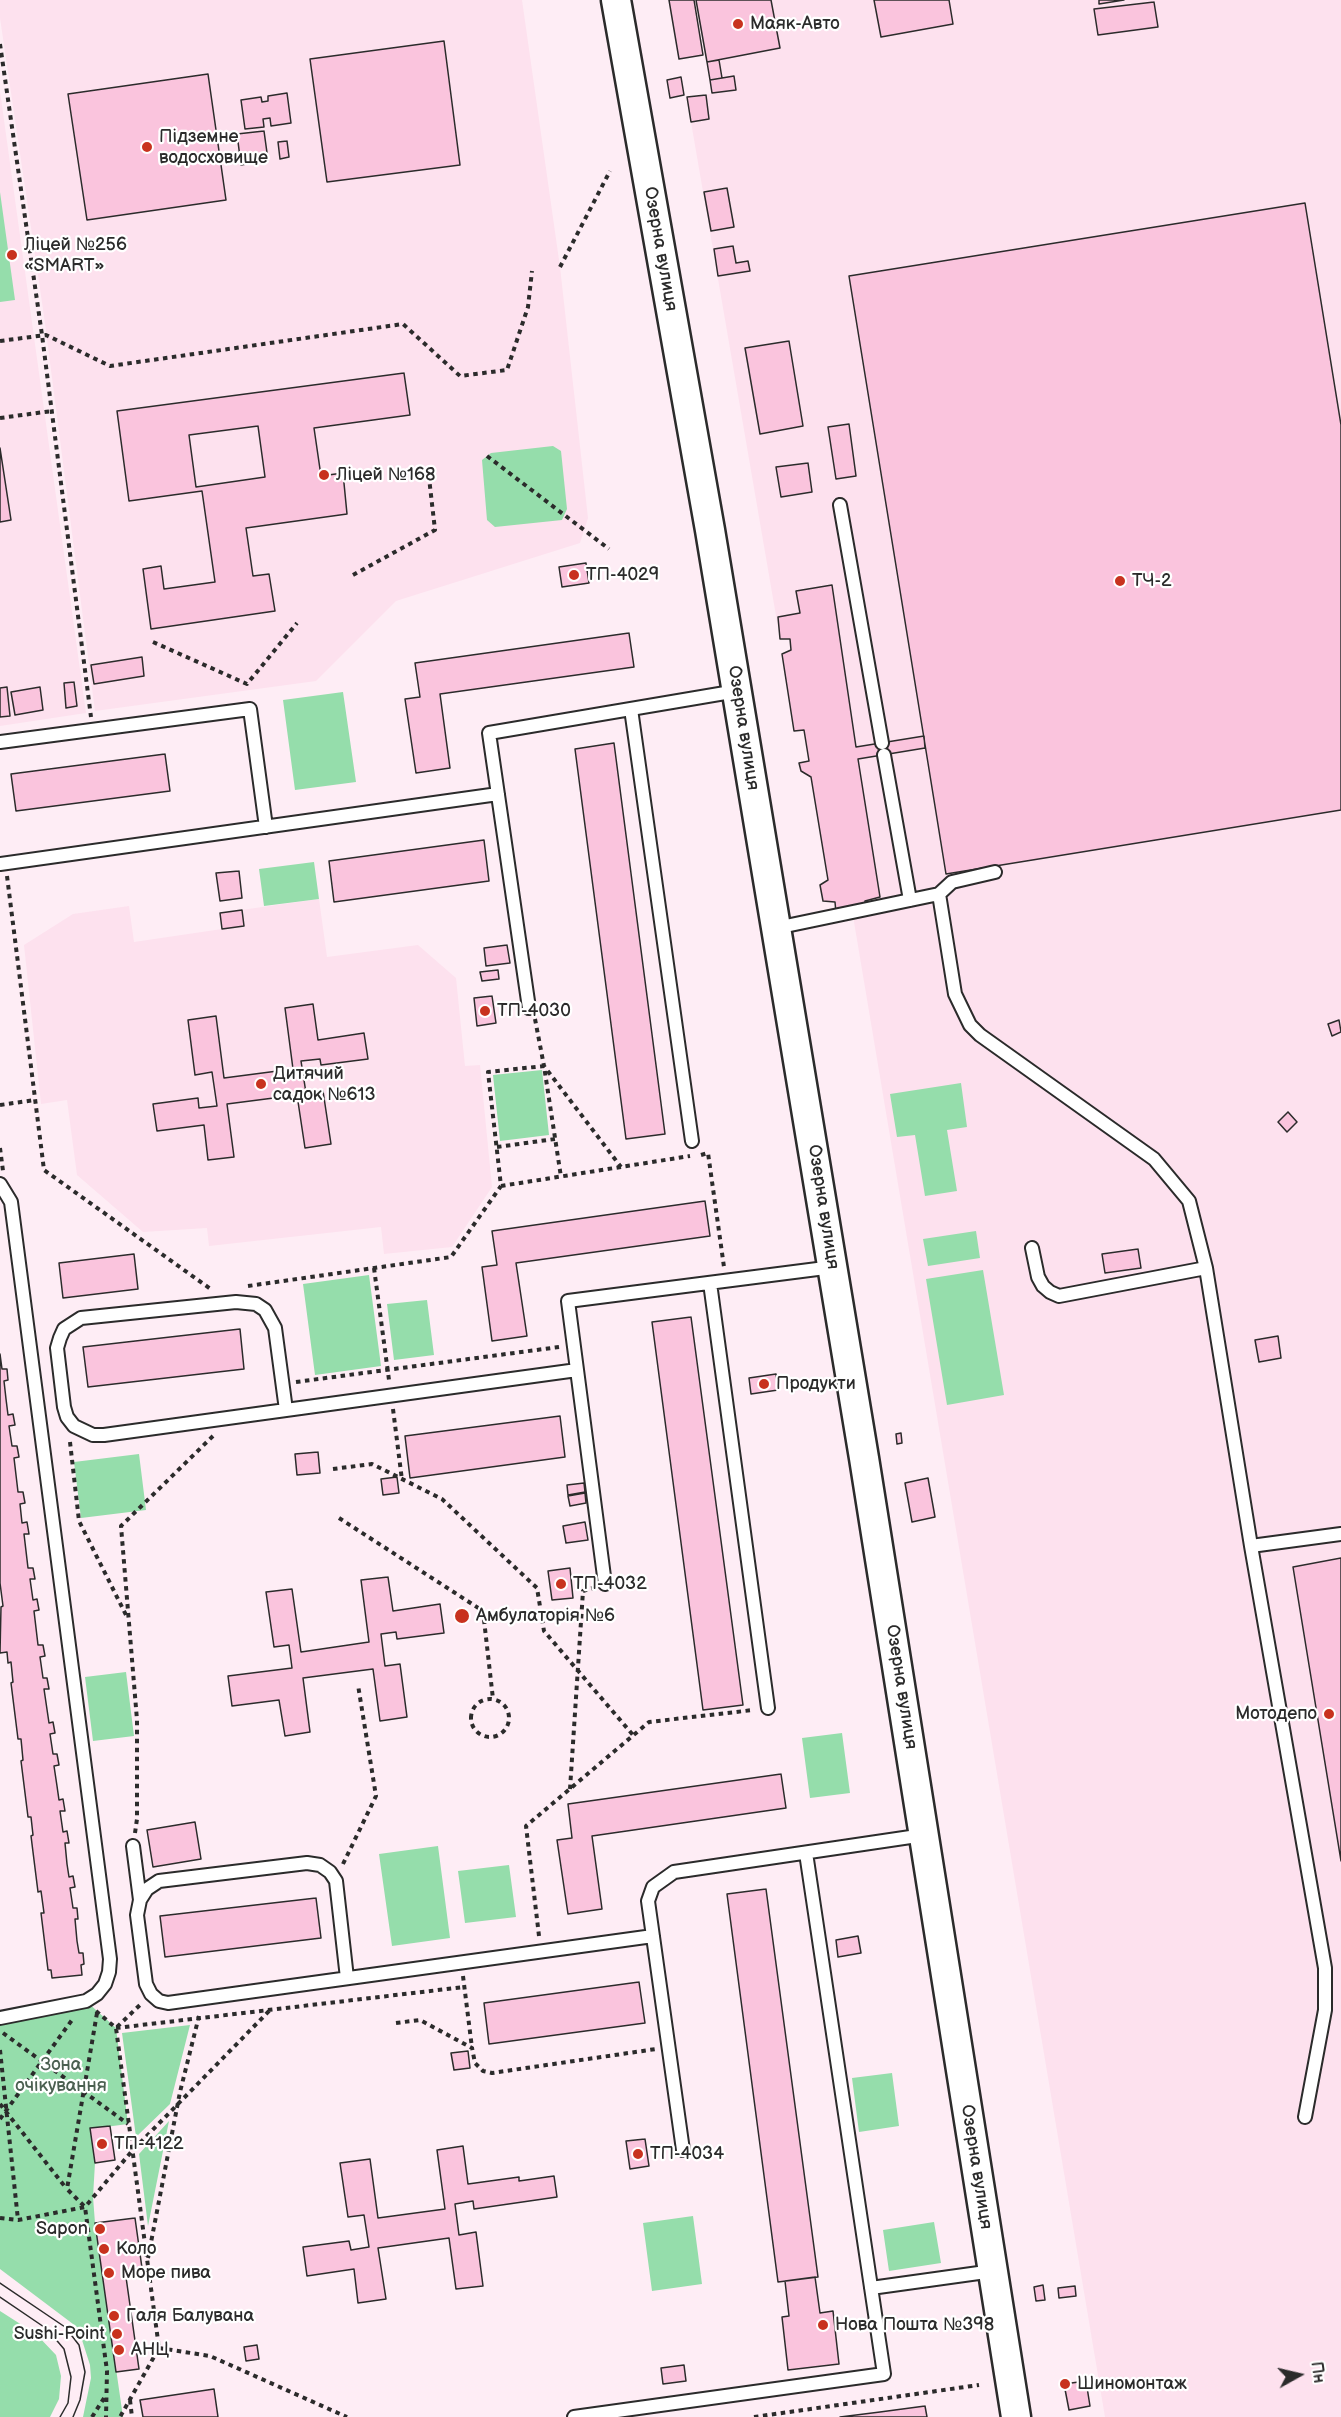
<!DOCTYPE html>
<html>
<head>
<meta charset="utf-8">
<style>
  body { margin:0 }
  #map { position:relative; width:1341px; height:2417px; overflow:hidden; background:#feedf5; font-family:"Balsamiq Sans",sans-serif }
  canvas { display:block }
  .north { position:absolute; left:1269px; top:2345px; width:60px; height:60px; -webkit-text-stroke:4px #fff; paint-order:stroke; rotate:82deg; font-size:16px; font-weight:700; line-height:24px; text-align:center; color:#2b2b2b }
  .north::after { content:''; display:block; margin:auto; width:21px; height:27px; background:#2b2b2b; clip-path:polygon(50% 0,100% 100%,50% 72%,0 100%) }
</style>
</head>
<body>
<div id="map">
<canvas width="1341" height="2417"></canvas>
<div class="north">Пн</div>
</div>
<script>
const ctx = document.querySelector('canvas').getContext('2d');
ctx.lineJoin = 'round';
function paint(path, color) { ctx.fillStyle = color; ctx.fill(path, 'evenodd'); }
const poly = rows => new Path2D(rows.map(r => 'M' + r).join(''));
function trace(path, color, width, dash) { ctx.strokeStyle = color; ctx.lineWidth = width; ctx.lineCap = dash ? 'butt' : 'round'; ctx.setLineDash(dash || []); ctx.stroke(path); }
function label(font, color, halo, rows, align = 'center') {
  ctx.font = font + ' "Balsamiq Sans",sans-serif'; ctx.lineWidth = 4.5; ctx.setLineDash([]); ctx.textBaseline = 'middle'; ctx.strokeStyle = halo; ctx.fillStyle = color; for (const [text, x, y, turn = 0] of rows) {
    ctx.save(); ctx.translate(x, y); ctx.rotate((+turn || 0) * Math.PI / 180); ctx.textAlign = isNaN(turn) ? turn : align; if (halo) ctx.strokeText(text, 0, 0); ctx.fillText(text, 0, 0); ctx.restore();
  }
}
paint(poly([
  [0,0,522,0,560,267,588,518,580,543,396,601,316,681,95,711,44,316,0,18],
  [696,0,1341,0,1341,2417,1105,2417,852,910,836,913,834,902,823,901,820,885,828,880,811,778,801,771,799,763,809,760,804,730,794,731,782,654,791,650,790,639,780,639,691,122,709,119,706,95,712,93],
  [0,91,86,713,0,726],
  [319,899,327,957,418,945,456,978,465,1066,480,1065,492,1187,452,1247,384,1254,381,1227,209,1246,207,1228,143,1232,77,1175,67,1100,41,1104,24,945,73,914,129,906,134,942,222,929,220,913]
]), '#fde1ee');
paint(poly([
  [0,192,15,300,0,302],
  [553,446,561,451,567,509,562,520,495,527,487,520,482,460,491,453],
  [343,692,356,782,295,790,283,700],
  [314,862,319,899,264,906,259,869],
  [542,1070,549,1135,500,1141,493,1075],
  [961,1083,967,1127,947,1130,957,1191,925,1196,915,1135,897,1137,890,1094],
  [976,1231,980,1258,928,1266,923,1239],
  [983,1270,1004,1395,947,1405,926,1279],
  [369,1275,381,1366,315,1375,303,1284],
  [427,1300,434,1355,394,1360,387,1304],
  [139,1454,146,1510,81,1518,74,1462],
  [126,1672,134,1736,93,1741,85,1677],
  [842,1733,850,1793,810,1798,802,1738],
  [438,1846,450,1938,392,1946,379,1854],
  [509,1865,516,1917,465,1923,458,1871],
  [86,2001,116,2028,128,2124,90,2129,95,2163,93,2197,95,2223,123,2417,83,2417,91,2378,90,2365,82,2340,73,2324,0,2269,0,2018],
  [190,2025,170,2104,136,2137,122,2033],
  [892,2073,899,2126,859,2132,852,2078],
  [169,2121,148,2226,139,2154],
  [693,2216,702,2284,652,2291,643,2223],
  [934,2222,941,2263,889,2271,883,2230],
  [0,2311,36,2334,56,2355,61,2376,59,2399,50,2417,0,2417]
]), '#95ddab');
const building = poly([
  [669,0,694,0,703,55,679,59,669,0],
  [696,0,771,0,780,48,707,62,696,0],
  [874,0,949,0,953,24,881,37,874,0],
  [1099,0,1124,0,1099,4,1099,0],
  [1154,2,1158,27,1098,35,1094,9,1154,2],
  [444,41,460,165,327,182,310,59,444,41],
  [719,60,722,78,710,80,707,62,719,60],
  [208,74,226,200,87,220,68,94,208,74],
  [734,76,736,90,712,93,710,80,734,76],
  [681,77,684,95,670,98,667,80,681,77],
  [287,93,291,123,271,126,270,118,263,119,264,127,245,129,241,100,261,97,262,102,268,101,268,96,287,93],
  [706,95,709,119,691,122,687,97,706,95],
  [264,131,268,160,241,165,237,134,264,131],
  [287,141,289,157,280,159,278,142,287,141],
  [727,188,734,227,711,231,704,192,727,188],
  [1305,203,1341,425,1341,810,946,874,849,276,1305,203],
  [733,246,736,263,748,261,750,271,718,276,714,249,733,246],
  [789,341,803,426,760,434,745,348,789,341],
  [404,373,410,415,314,428,321,476,343,473,347,514,246,528,253,576,269,574,275,611,151,629,143,569,161,566,164,589,215,582,202,491,129,501,117,411,404,373],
  [258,426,265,477,196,487,189,435,258,426],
  [849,424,856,476,836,479,828,427,849,424],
  [0,448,11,520,0,522,0,448],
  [808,463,812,492,781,497,776,467,808,463],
  [586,563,589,583,562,587,559,567,586,563],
  [832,585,856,747,924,736,925,748,858,759,880,897,865,901,865,906,836,913,835,902,823,901,820,885,828,880,811,777,801,771,799,763,809,761,804,730,794,731,782,654,791,650,790,639,780,639,778,617,800,613,796,591,832,585],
  [629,633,634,667,440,694,450,768,416,773,405,699,420,697,415,663,629,633],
  [142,657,144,676,94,684,91,665,142,657],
  [74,682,77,706,66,708,64,683,74,682],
  [7,687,10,716,0,717,0,688,7,687],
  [40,687,43,710,15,715,11,692,40,687],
  [614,743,665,1134,626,1139,575,749,614,743],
  [165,754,170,791,16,811,11,774,165,754],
  [484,840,489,881,334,902,329,861,484,840],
  [239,871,242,898,220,901,216,873,239,871],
  [242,910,244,926,222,929,220,913,242,910],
  [507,945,510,963,486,966,484,948,507,945],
  [498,970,499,979,482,981,480,972,498,970],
  [492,996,496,1023,477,1026,474,998,492,996],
  [313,1004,318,1040,364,1033,368,1059,321,1065,320,1059,301,1061,306,1093,323,1091,331,1144,305,1148,297,1095,227,1104,234,1157,208,1160,204,1125,157,1131,153,1104,198,1098,199,1108,217,1106,212,1072,195,1075,188,1020,216,1016,224,1078,293,1069,285,1008,313,1004],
  [1339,1020,1341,1032,1332,1036,1328,1024,1339,1020],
  [1288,1112,1297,1122,1287,1132,1278,1122,1288,1112],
  [705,1201,710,1236,516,1263,527,1336,492,1341,482,1267,497,1265,492,1231,705,1201],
  [1138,1249,1141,1268,1105,1273,1102,1254,1138,1249],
  [134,1254,138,1289,63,1298,59,1263,134,1254],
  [691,1317,743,1705,703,1710,652,1322,691,1317],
  [240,1329,244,1369,88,1387,83,1347,240,1329],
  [1278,1336,1281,1358,1259,1362,1255,1340,1278,1336],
  [0,1354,2,1369,7,1369,8,1380,4,1381,6,1399,8,1415,13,1414,15,1425,9,1426,12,1446,17,1446,19,1457,14,1458,18,1492,23,1492,25,1503,20,1504,22,1523,27,1522,29,1534,24,1534,28,1568,33,1568,35,1579,30,1579,33,1600,37,1599,39,1610,34,1611,38,1645,43,1645,45,1656,40,1657,43,1678,47,1678,49,1689,44,1689,49,1723,53,1722,55,1733,50,1734,53,1754,57,1754,59,1765,54,1766,57,1786,59,1800,63,1799,65,1811,60,1811,63,1832,67,1831,69,1843,65,1843,67,1864,69,1877,73,1876,75,1887,70,1888,73,1908,77,1908,78,1919,75,1919,77,1941,79,1953,83,1953,84,1964,81,1965,82,1975,52,1978,51,1970,48,1970,41,1913,44,1913,41,1891,38,1892,31,1836,33,1835,31,1817,28,1817,21,1761,23,1760,21,1739,18,1739,11,1683,13,1682,11,1662,8,1663,7,1652,0,1653,1,1607,3,1606,0,1583,0,1354],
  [776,1374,778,1390,751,1394,749,1378,776,1374],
  [560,1416,565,1457,410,1478,405,1436,560,1416],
  [901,1433,902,1443,897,1444,896,1434,901,1433],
  [318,1452,320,1473,297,1475,295,1454,318,1452],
  [397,1477,399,1493,383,1495,381,1479,397,1477],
  [928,1478,935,1517,912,1522,905,1483,928,1478],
  [584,1483,585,1492,568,1495,567,1485,584,1483],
  [585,1493,586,1503,570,1506,568,1496,585,1493],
  [585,1522,588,1540,566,1543,563,1526,585,1522],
  [1341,1558,1341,1861,1293,1567,1341,1558],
  [570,1568,573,1598,552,1600,548,1571,570,1568],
  [388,1577,393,1611,440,1604,444,1633,397,1639,396,1632,381,1634,385,1666,400,1664,407,1717,380,1721,373,1669,303,1678,310,1732,285,1736,279,1700,232,1706,228,1676,292,1668,289,1645,274,1647,266,1592,292,1589,301,1652,369,1642,361,1580,388,1577],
  [781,1774,786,1808,592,1836,602,1909,568,1914,557,1840,572,1838,568,1804,781,1774],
  [195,1822,201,1859,153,1867,147,1830,195,1822],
  [766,1889,818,2277,778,2282,727,1894,766,1889],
  [316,1898,321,1938,165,1957,160,1916,316,1898],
  [858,1936,861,1953,838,1957,836,1940,858,1936],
  [639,1982,645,2023,489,2044,484,2003,639,1982],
  [468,2051,470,2068,454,2070,451,2053,468,2051],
  [110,2126,115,2160,95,2163,90,2128,110,2126],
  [645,2139,649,2166,630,2169,626,2141,645,2139],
  [463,2146,468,2184,519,2177,519,2181,554,2176,557,2197,474,2209,473,2201,455,2204,459,2235,476,2232,483,2286,456,2289,449,2238,378,2248,386,2299,358,2303,354,2269,307,2276,303,2247,349,2241,351,2250,369,2247,364,2215,348,2217,340,2163,370,2159,378,2218,445,2209,437,2150,463,2146],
  [135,2218,142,2268,125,2270,139,2369,116,2372,95,2223,135,2218],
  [815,2277,820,2313,833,2311,839,2364,788,2370,782,2317,789,2316,785,2281,815,2277],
  [1043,2285,1045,2300,1036,2301,1034,2287,1043,2285],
  [1075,2286,1076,2296,1059,2298,1058,2288,1075,2286],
  [257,2345,259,2359,246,2361,244,2347,257,2345],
  [684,2365,686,2381,663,2384,661,2368,684,2365],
  [1086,2381,1090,2406,1069,2410,1064,2384,1086,2381],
  [214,2389,218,2417,143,2417,140,2400,214,2389],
  [925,2406,927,2417,840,2417,880,2412,925,2406]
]);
paint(building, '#fac4dd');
trace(building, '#2b2b2b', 1.5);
const service = poly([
  [840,505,882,743],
  [631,709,692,1141],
  [0,742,250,709,266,827],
  [884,755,910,900],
  [0,864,498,794],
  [939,894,955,994,970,1025,980,1035,1154,1159,1189,1201,1206,1268,1251,1546,1325,1968,1325,2010,1305,2117],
  [776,928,939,894,952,882,995,872],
  [529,1008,489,733,737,691],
  [0,1184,11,1202,110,1959,109,1972,105,1984,97,1994,86,2001,0,2018],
  [1032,1248,1038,1277,1043,1286,1050,1292,1059,1296,1206,1268],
  [710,1283,768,1708],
  [286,1410,275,1328,265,1310,256,1304,236,1302,81,1318,64,1329,60,1338,57,1348,64,1407,67,1417,74,1426,93,1435,104,1435,577,1370],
  [1251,1546,1341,1534],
  [605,1584,568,1301,833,1267],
  [133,1846,140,1900],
  [347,1978,336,1881,330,1872,320,1865,307,1863,159,1881,147,1889,140,1900,137,1915,146,1984,151,1994,159,2001,168,2003,653,1936],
  [683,2150,648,1901,653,1887,674,1872,924,1835],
  [871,2288,993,2271],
  [574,2417,884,2374,806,1853]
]);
const tertiary = poly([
  [616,0,710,530,864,1458,1016,2417]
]);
trace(service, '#2b2b2b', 16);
trace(tertiary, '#2b2b2b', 33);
trace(poly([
  [0,44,42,335,91,717],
  [560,267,610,171],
  [0,341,46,335,110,366,403,324,460,376,507,370,528,307,532,271],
  [0,418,52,411],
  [487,456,609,549],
  [353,575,435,530,428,469],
  [153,642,247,684,297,623],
  [7,876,44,1170,212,1290],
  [535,1019,544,1066,621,1167],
  [0,1105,35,1100],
  [497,1147,555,1139],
  [0,1148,3,1171],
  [701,1155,708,1153,724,1267],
  [501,1186,690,1156],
  [374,1268,389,1380],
  [248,1286,451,1257,501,1186,488,1072,544,1066,561,1177],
  [296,1382,559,1347],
  [393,1409,402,1480],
  [70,1442,79,1521,127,1617],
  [333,1469,372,1464,442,1499,537,1588,544,1631,633,1735],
  [339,1518,483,1611,493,1699],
  '471 1718a19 19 0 1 1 38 0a19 19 0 1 1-38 0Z',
  [570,1789,583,1591,593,1588],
  [135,1833,137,1819,137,1720,121,1526,213,1436],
  [343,1864,376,1796,358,1685],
  [539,1936,526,1826,649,1722,753,1710],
  [463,1976,472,2048],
  [96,2011,116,2028,159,2348,120,2417],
  [97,2013,67,2189,85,2207,107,2371,106,2417],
  [396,2023,420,2020,472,2048,475,2063,483,2071,492,2073,656,2049],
  [117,2027,142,2003],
  [116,2028,464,1987],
  [3,2033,128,2124],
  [0,2050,18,2220],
  [0,2104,66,2188],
  [0,2119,72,2020],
  [0,2218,18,2220,85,2207,132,2151,270,2010],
  [148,2258,180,2092,199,2016],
  [159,2348,210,2356,347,2417],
  [130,2400,132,2417],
  [92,2417,106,2395],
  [754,2417,979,2385]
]), '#2b2b2b', 4, [4.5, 4.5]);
trace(service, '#fff', 12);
trace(tertiary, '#fff', 28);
trace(poly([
  [0,2283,65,2327,79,2345,85,2372,80,2400,73,2417],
  [0,2297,47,2329,64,2349,71,2377,68,2403,60,2417]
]), '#2b2b2b', 1.5);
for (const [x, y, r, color] of [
  [738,24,6,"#c8321e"],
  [147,147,6,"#c8321e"],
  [12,255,6,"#c8321e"],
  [324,475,6,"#c8321e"],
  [574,575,6,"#c8321e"],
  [1120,581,6,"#c8321e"],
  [485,1011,6,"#c8321e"],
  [261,1084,6,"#c8321e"],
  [764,1384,6,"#c8321e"],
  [561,1584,6,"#c8321e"],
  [462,1616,8,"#c8321e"],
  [1329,1714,6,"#c8321e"],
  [102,2144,6,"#c8321e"],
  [638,2154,6,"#c8321e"],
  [100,2229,6,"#c8321e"],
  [104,2249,6,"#c8321e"],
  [109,2273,6,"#c8321e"],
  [114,2316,6,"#c8321e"],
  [823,2325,6,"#c8321e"],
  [117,2334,6,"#c8321e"],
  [119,2350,6,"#c8321e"],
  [1065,2384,6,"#c8321e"]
]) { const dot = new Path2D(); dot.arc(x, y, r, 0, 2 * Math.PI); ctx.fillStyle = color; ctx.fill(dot); trace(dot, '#fff', 2); }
label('18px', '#2b2b2b', '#fff', [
  ["Маяк-Авто",750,24],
  ["Підземне",159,137],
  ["водосховище",159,158],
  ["Ліцей №256",24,245],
  ["«SMART»",24,266],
  ["Ліцей №168",336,475],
  ["ТП-4029",586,575],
  ["ТЧ-2",1132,581],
  ["ТП-4030",497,1011],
  ["Дитячий",273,1074],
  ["садок №613",273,1095],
  ["Продукти",776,1384],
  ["ТП-4032",573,1584],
  ["Амбулаторія №6",476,1616],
  ["Мотодепо",1317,1714,"right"],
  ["ТП-4122",114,2144],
  ["ТП-4034",650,2154],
  ["Sapon",88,2229,"right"],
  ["Коло",116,2249],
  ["Море пива",121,2273],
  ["Галя Балувана",126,2316],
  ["Нова Пошта №398",835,2325],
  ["Sushi-Point",105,2334,"right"],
  ["АНЦ",131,2350],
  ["Шиномонтаж",1077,2384]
], 'left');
label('18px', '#2b2b2b', '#fff', [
  ["Озерна вулиця",660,249,80],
  ["Озерна вулиця",743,728,81],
  ["Озерна вулиця",823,1207,81],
  ["Озерна вулиця",901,1687,81],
  ["Озерна вулиця",976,2167,81]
]);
label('18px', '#4b6051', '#fff', [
  ["Зона",61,2065],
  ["очікування",61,2086]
]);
</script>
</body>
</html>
